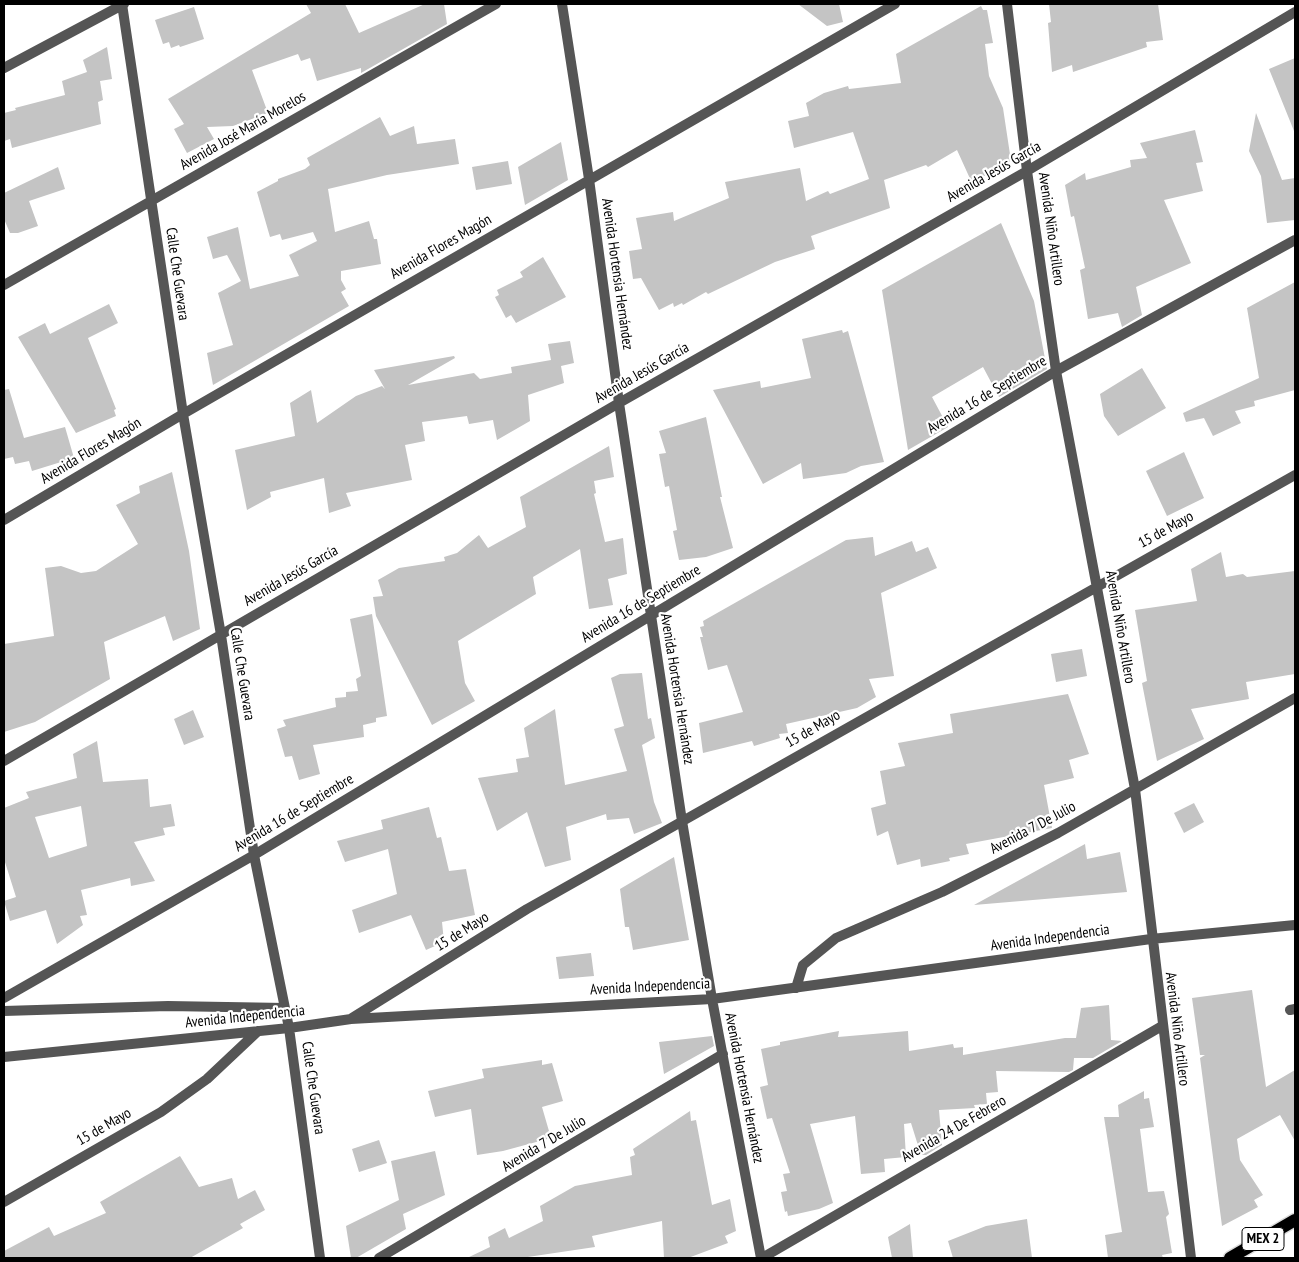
<!DOCTYPE html>
<html>
<head>
<meta charset="utf-8">
<style>
  body { margin:0 }
  #map { position:relative; width:1299px; height:1262px; overflow:hidden; background:#fff; font-family:"PT Sans Narrow",sans-serif }
  canvas { display:block }
  .frame { position:absolute; inset:0; border:5px solid #000; pointer-events:none }
</style>
</head>
<body>
<div id="map">
<canvas width="1299" height="1262"></canvas>
<div class="frame"></div>
</div>
<script>
const ctx = document.querySelector('canvas').getContext('2d');
ctx.lineJoin = 'round';
function paint(path, color) { ctx.fillStyle = color; ctx.fill(path, 'evenodd'); }
const poly = rows => new Path2D(rows.map(r => 'M' + r).join(''));
function trace(path, color, width, dash) { ctx.strokeStyle = color; ctx.lineWidth = width; ctx.lineCap = dash ? 'butt' : 'round'; ctx.setLineDash(dash || []); ctx.stroke(path); }
function label(font, color, halo, rows, align = 'center') {
  ctx.font = font + ' "PT Sans Narrow",sans-serif'; ctx.lineWidth = 4.5; ctx.setLineDash([]); ctx.textBaseline = 'middle'; ctx.strokeStyle = halo; ctx.fillStyle = color; for (const [text, x, y, turn = 0] of rows) {
    ctx.save(); ctx.translate(x, y); ctx.rotate((+turn || 0) * Math.PI / 180); ctx.textAlign = isNaN(turn) ? turn : align; if (halo) ctx.strokeText(text, 0, 0); ctx.fillText(text, 0, 0); ctx.restore();
  }
}
paint(poly([
  [306,4,345,4,359,33,425,4,444,4,447,24,361,73,361,68,317,81,310,58,301,61,298,54,252,70,268,113,233,126,207,127,214,139,187,153,174,129,184,124,168,99,311,13],
  [798,4,839,4,843,22,827,26],
  [1049,4,1158,4,1163,40,1146,42,1147,47,1073,72,1072,65,1052,72,1048,23,1051,22],
  [981,6,983,10,987,10,993,43,985,44,989,76,1003,108,1011,161,972,183,957,150,928,167,926,165,884,180,890,208,811,236,815,249,775,262,708,294,706,292,683,305,682,303,674,307,673,303,659,310,641,278,633,279,629,251,642,249,636,218,673,212,674,221,729,198,725,182,800,168,806,201,828,191,830,194,869,179,853,132,794,148,788,121,809,116,806,103,824,93,848,86,849,89,901,83,896,54],
  [194,7,204,39,180,47,179,45,171,48,169,42,163,44,155,20],
  [107,47,112,79,100,81,103,100,98,102,101,124,12,148,10,139,4,141,4,113,16,110,15,108,65,95,62,81,87,72,83,60],
  [1295,58,1295,131,1294,131,1269,69],
  [1256,113,1282,180,1295,178,1295,220,1267,223,1261,176,1249,151],
  [380,117,390,136,414,126,417,144,455,139,459,164,387,175,328,189,335,232,369,221,374,239,377,239,381,264,341,271,341,280,346,289,341,292,349,306,213,385,207,353,233,345,218,293,241,281,227,255,213,259,207,237,238,227,250,289,299,276,289,255,317,241,313,232,282,240,280,234,270,237,257,192,278,181,278,179,305,169,310,165,307,158],
  [1195,130,1203,162,1196,163,1203,191,1164,200,1191,263,1136,287,1142,315,1122,327,1118,313,1088,319,1080,270,1085,268,1074,216,1071,217,1065,185,1085,173,1086,180,1131,167,1130,160,1147,158,1140,143],
  [561,142,568,180,525,205,518,167],
  [508,161,512,184,476,190,472,167],
  [58,167,65,189,29,201,38,226,18,233,10,233,4,219,4,193],
  [1001,223,1034,301,1047,369,999,397,983,367,932,397,948,427,908,450,882,290],
  [543,257,566,297,516,323,511,315,506,318,495,297,499,295,497,290,523,277,520,272],
  [1295,282,1295,390,1254,401,1255,406,1235,411,1241,423,1213,436,1204,418,1186,422,1183,413,1259,378,1247,308],
  [109,304,118,323,88,338,116,409,114,410,116,416,76,433,18,337,45,323,50,334],
  [842,330,843,333,848,331,884,462,861,466,846,473,803,479,801,463,763,484,713,390,760,381,761,388,811,378,802,339],
  [570,341,574,363,561,366,564,383,528,395,530,421,497,440,493,420,469,424,467,416,422,422,425,441,405,445,412,480,346,493,351,506,329,513,324,478,270,492,271,497,247,510,235,450,295,436,290,403,311,390,317,423,356,396,382,386,385,389,374,370,454,356,455,358,408,385,474,373,480,379,512,373,511,367,551,360,548,344],
  [1142,368,1166,408,1118,436,1104,416,1100,394],
  [9,389,24,438,65,427,74,458,32,471,29,461,15,464,13,457,4,459,4,390],
  [706,417,722,497,720,497,733,548,706,557,679,560,673,531,677,530,669,486,665,487,659,454,666,453,659,431],
  [609,446,614,477,594,481,596,493,594,494,605,542,623,538,627,574,608,579,613,605,589,609,580,549,533,577,536,594,458,641,465,683,475,701,432,725,376,616,373,597,383,596,378,580,399,568,445,561,444,557,457,553,479,535,488,548,526,527,520,497],
  [1184,452,1204,498,1167,516,1146,471],
  [172,472,189,551,200,629,173,641,165,616,104,642,110,679,35,722,4,732,4,644,54,636,45,568,61,566,81,573,96,571,138,544,116,505,140,493,139,486],
  [873,537,875,556,912,541,916,552,928,547,937,568,881,593,894,676,869,679,876,697,857,708,786,724,788,733,779,734,780,738,754,746,752,741,703,753,699,723,743,712,727,665,708,670,700,637,703,637,700,627,704,626,703,621,846,540],
  [1221,552,1226,577,1243,574,1247,577,1295,571,1295,674,1246,682,1249,699,1191,709,1204,739,1157,761,1142,683,1147,681,1135,610,1197,601,1191,569],
  [372,614,387,716,376,718,376,722,363,725,364,737,313,745,320,774,299,780,292,756,285,757,277,729,286,726,283,720,336,707,335,698,346,697,346,692,358,691,356,679,361,676,350,619],
  [1082,649,1087,676,1056,682,1051,654],
  [642,673,648,719,651,718,655,738,642,745,654,802,662,823,634,834,629,818,607,820,606,814,566,827,571,860,545,867,527,812,497,831,478,778,518,772,516,759,529,757,524,728,555,709,565,785,627,771,614,729,624,726,611,678,620,674],
  [1068,694,1089,754,1069,760,1074,778,1044,785,1052,828,966,844,969,854,949,858,950,861,921,867,920,859,897,865,888,831,877,836,871,808,886,804,880,771,905,766,898,743,953,733,950,714],
  [193,710,204,737,184,745,174,719],
  [97,741,103,782,148,779,150,807,171,804,175,826,163,828,165,835,134,842,155,881,131,886,130,878,81,890,87,915,80,916,83,925,57,944,46,910,10,921,4,901,16,897,4,859,4,808,29,798,26,792,77,778,73,754],
  [81,806,87,846,49,858,35,817],
  [1194,803,1204,822,1184,833,1174,813],
  [429,807,437,838,441,837,449,871,466,869,475,915,442,922,444,942,426,950,411,915,359,933,352,910,397,894,388,849,345,862,337,841,383,829,381,820],
  [1085,844,1087,859,1120,852,1127,892,974,905],
  [674,857,689,940,633,950,629,927,625,927,620,889],
  [591,953,594,976,559,979,556,957],
  [1252,990,1266,1087,1295,1070,1295,1141,1280,1115,1237,1139,1240,1160,1263,1195,1254,1200,1258,1207,1222,1226,1200,1058,1205,1055,1200,1055,1192,998],
  [1109,1005,1111,1040,1122,1041,1093,1058,1074,1058,1073,1070,1069,1072,996,1071,998,1092,986,1093,987,1104,974,1105,975,1108,939,1110,942,1145,926,1155,921,1155,911,1123,904,1124,906,1157,884,1159,885,1172,861,1174,855,1116,810,1124,833,1203,819,1209,788,1216,787,1211,785,1212,781,1192,787,1191,783,1174,790,1173,772,1118,767,1119,760,1087,768,1085,761,1049,780,1045,780,1042,839,1031,838,1037,908,1031,909,1051,953,1044,954,1048,963,1047,963,1055,1065,1038,1076,1038,1081,1008],
  [712,1036,714,1046,664,1074,659,1042],
  [542,1060,542,1065,552,1063,563,1101,542,1107,551,1138,503,1151,477,1155,471,1109,435,1117,428,1091,484,1078,482,1069],
  [1144,1091,1144,1099,1149,1098,1154,1127,1140,1129,1148,1192,1164,1191,1169,1214,1166,1217,1172,1253,1162,1255,1163,1258,1108,1258,1105,1235,1122,1232,1104,1117,1119,1117,1118,1105],
  [690,1111,691,1121,696,1120,712,1205,730,1199,736,1231,725,1236,728,1243,688,1258,664,1258,662,1221,592,1236,595,1247,521,1258,467,1258,490,1247,488,1237,505,1228,509,1238,543,1221,540,1206,575,1186,632,1175,630,1157,635,1155,633,1149],
  [379,1140,387,1163,359,1172,352,1149],
  [435,1151,445,1195,403,1214,406,1229,356,1258,351,1258,346,1226,399,1200,391,1161],
  [180,1156,199,1187,232,1178,238,1199,255,1190,265,1210,240,1224,243,1228,190,1258,4,1258,4,1251,49,1227,54,1236,106,1213,100,1202],
  [1027,1219,1032,1258,953,1258,948,1241,986,1226],
  [910,1224,913,1258,892,1258,888,1237]
]), '#c4c4c4');
const primary = poly([
  [1230,1258,1295,1220]
]);
trace(primary, '#dbdbdb', 15);
trace(poly([
  [1290,1010,1295,1009]
]), '#555', 10);
trace(poly([
  [122,4,183,414,221,635,254,855,289,1028,320,1258],
  [562,4,589,179,619,403,682,821,712,999,761,1258],
  [1007,4,1027,171,1056,371,1135,789,1191,1258],
  [4,68,124,4],
  [4,285,496,4],
  [4,520,183,414,895,4],
  [4,761,619,403,1027,171,1295,12],
  [796,988,803,965,836,938,942,892,1058,833,1295,698],
  [4,998,254,855,1056,371,1295,240],
  [4,1011,168,1006,285,1008],
  [352,1018,527,909,1295,475],
  [4,1057,289,1028,351,1019,712,999,1151,939,1295,925],
  [4,1202,161,1112,207,1079,258,1031],
  [379,1258,723,1054],
  [762,1258,1162,1026]
]), '#555', 10);
trace(primary, '#000', 12);
for (const [x, y, w] of [
  [1263,1239,42]
]) { const box = new Path2D(); box.roundRect(x - w / 2, y - 11.5, w, 23, 4); ctx.fillStyle = '#fff'; ctx.fill(box); trace(box, '#000', 1); }
label('bold 14px', '#000', null, [
  ["MEX 2",1263,1239]
]);
label('15px', '#000', '#fff', [
  ["Avenida José María Morelos",243,131,-30],
  ["Avenida Jesús García",994,172,-30],
  ["Avenida Niño Artillero",1051,229,82],
  ["Avenida Flores Magón",441,247,-30],
  ["Calle Che Guevara",177,274,82],
  ["Avenida Hortensia Hernández",617,274,82],
  ["Avenida Jesús García",642,373,-30],
  ["Avenida 16 de Septiembre",987,395,-31],
  ["Avenida Flores Magón",91,451,-31],
  ["15 de Mayo",1166,530,-29],
  ["Avenida Jesús García",291,576,-30],
  ["Avenida 16 de Septiembre",641,604,-31],
  ["Avenida Niño Artillero",1120,627,80],
  ["Calle Che Guevara",242,674,81],
  ["Avenida Hortensia Hernández",677,689,81],
  ["15 de Mayo",813,729,-30],
  ["Avenida 16 de Septiembre",294,813,-31],
  ["Avenida 7 De Julio",1033,828,-28],
  ["15 de Mayo",462,932,-32],
  ["Avenida Independencia",1050,938,-8],
  ["Avenida Independencia",650,987,-3],
  ["Avenida Independencia",245,1017,-6],
  ["Avenida Niño Artillero",1177,1029,83],
  ["Calle Che Guevara",313,1088,82],
  ["Avenida Hortensia Hernández",744,1088,79],
  ["15 de Mayo",104,1127,-30],
  ["Avenida 24 De Febrero",954,1129,-30],
  ["Avenida 7 De Julio",544,1144,-31]
]);
</script>
</body>
</html>
